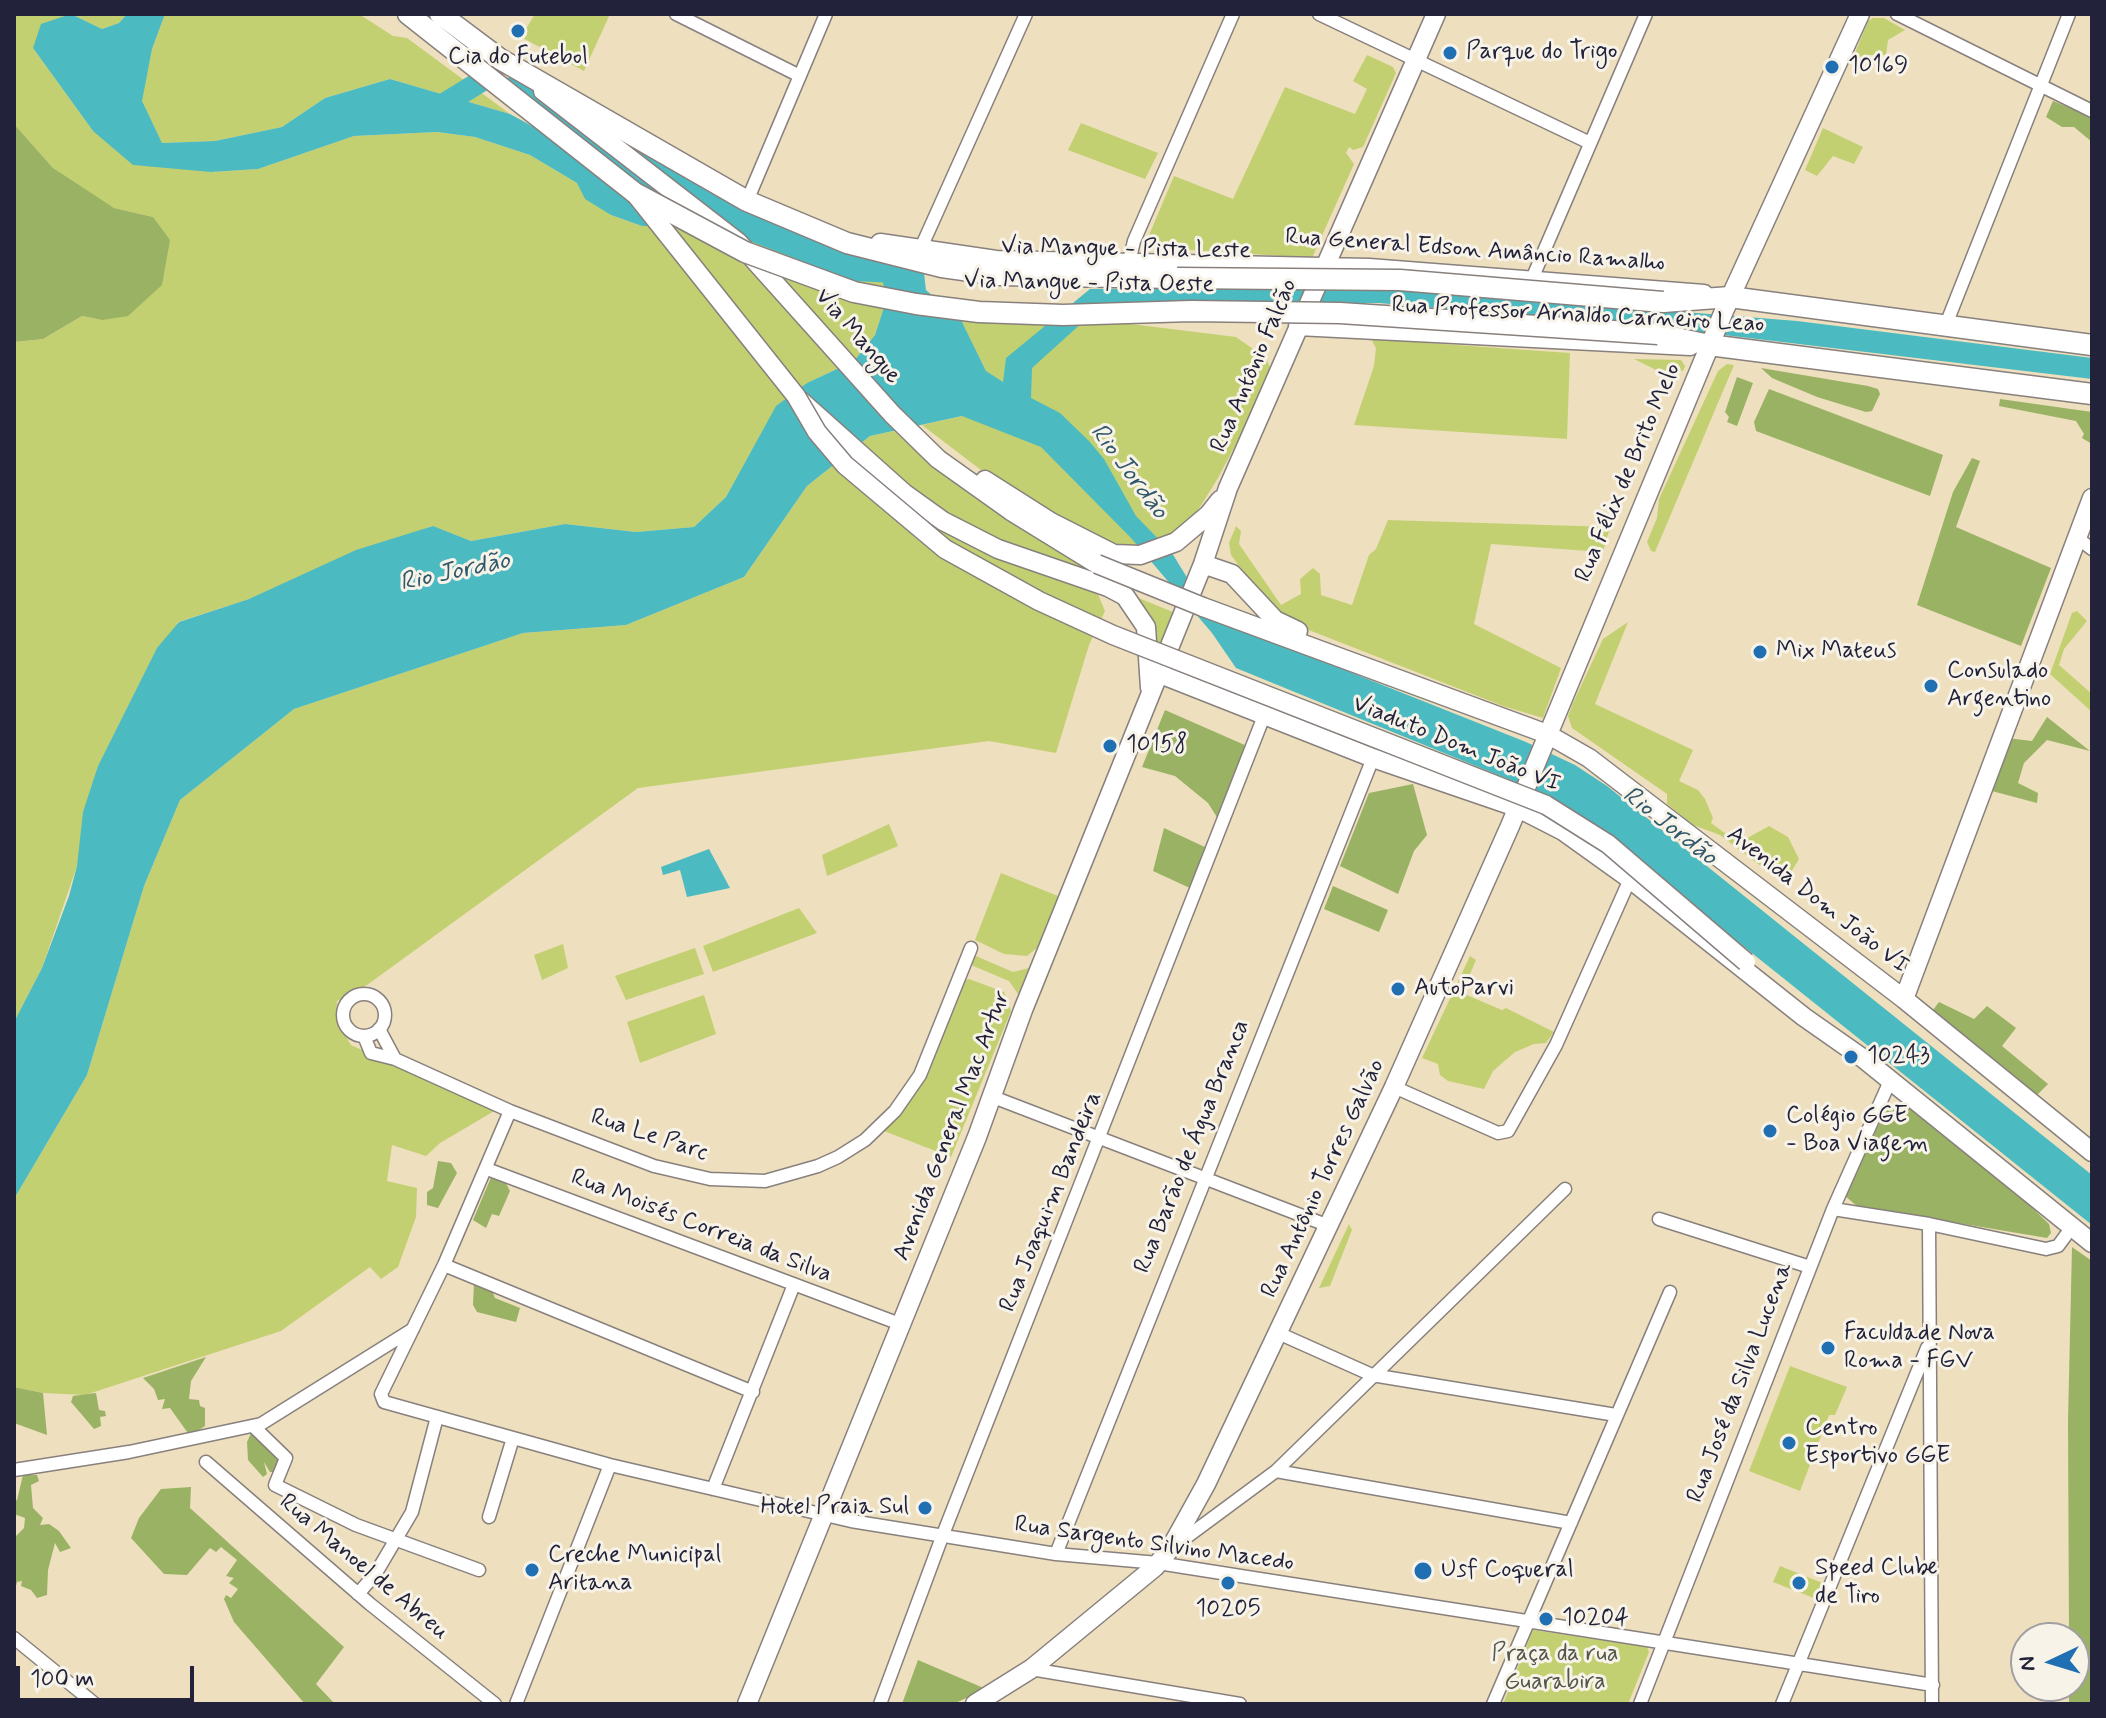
<!DOCTYPE html>
<html>
<head>
<meta charset="utf-8">
<style>
  body { margin:0 }
  #map { position:relative; width:2106px; height:1718px; overflow:hidden; background:#eedfbf; font-family:Mynerve,sans-serif }
  canvas { display:block }
  .frame { position:absolute; inset:0; border:16px solid #22223b; pointer-events:none }
  .north { position:absolute; left:2010px; top:1622px; width:80px; height:80px; box-sizing:border-box; background:#f7f3e8; border:2px solid #a29fa3; border-radius:50%; rotate:266deg; font-size:22px; font-weight:700; line-height:32px; text-align:center; color:#22223b }
  .north::after { content:''; display:block; margin:auto; width:28px; height:36px; background:#1f6fb2; clip-path:polygon(50% 0,100% 100%,50% 72%,0 100%) }
  .scale { position:absolute; left:16px; top:1666px; width:178px; height:36px; box-sizing:border-box; border:4px solid #22223b; border-top:0; padding-left:10px; font-size:24px; line-height:28px; white-space:nowrap; color:#22223b; -webkit-text-stroke:6px #f7f3e8; paint-order:stroke }
</style>
</head>
<body>
<div id="map">
<canvas width="2106" height="1718"></canvas>
<div class="frame"></div>
<div class="north">N</div>
<div class="scale">100 m</div>
</div>
<script>
const ctx = document.querySelector('canvas').getContext('2d');
ctx.lineJoin = 'round';
function paint(path, color) { ctx.fillStyle = color; ctx.fill(path, 'evenodd'); }
const poly = rows => new Path2D(rows.map(r => 'M' + r).join(''));
function trace(path, color, width, dash) { ctx.strokeStyle = color; ctx.lineWidth = width; ctx.lineCap = dash ? 'butt' : 'round'; ctx.setLineDash(dash || []); ctx.stroke(path); }
function label(font, color, halo, rows, align = 'center') {
  ctx.font = font + ' Mynerve,sans-serif'; ctx.lineWidth = 6; ctx.setLineDash([]); ctx.textBaseline = 'middle'; ctx.strokeStyle = halo; ctx.fillStyle = color; for (const [text, x, y, turn = 0] of rows) {
    ctx.save(); ctx.translate(x, y); ctx.rotate((+turn || 0) * Math.PI / 180); ctx.textAlign = isNaN(turn) ? turn : align; if (halo) ctx.strokeText(text, 0, 0); ctx.fillText(text, 0, 0); ctx.restore();
  }
}
paint(poly([
  [14,14,127,14,119,23,102,29,71,14,33,48,93,131,211,172,258,169,354,136,437,132,475,137,530,155,577,183,611,215,642,226,757,229,796,238,852,258,868,266,883,281,885,304,875,335,854,361,807,383,766,425,726,497,694,527,636,532,565,524,471,541,432,526,249,599,178,622,78,863,42,968,14,1022,14,342,43,339,82,316,102,320,153,217,114,208,90,194,53,168,14,124],
  [165,14,359,14,393,36,407,38,510,114,390,79,325,98,282,127,215,141,162,143,141,101,152,49],
  [535,14,610,14,584,71,521,37],
  [1873,18,1884,18,1905,30,1888,40,1886,55,1866,55,1864,63,1853,58,1868,21],
  [1367,55,1393,67,1396,73,1363,147,1353,150,1349,147,1346,153,1354,164,1312,258,1144,247,1174,176,1233,199,1285,87,1355,114,1367,89,1353,81],
  [1081,123,1158,153,1145,179,1068,150],
  [1823,128,1863,147,1854,164,1833,156,1817,176,1805,170],
  [961,321,1131,324,1236,337,1266,358,1273,374,1218,478,1190,523,1163,544,1115,550,1032,509,922,425,998,408,986,371],
  [1371,339,1570,353,1567,439,1354,425,1374,366,1376,348],
  [1634,359,1681,360,1685,366,1683,371,1675,369,1672,378],
  [1727,364,1734,365,1655,552,1651,551,1647,542,1657,518,1659,499,1718,371],
  [894,431,924,458,1088,571,1105,611,1089,645,1056,753,989,741,638,788,367,985,337,1001,336,1020,351,1045,496,1110,440,1143,426,1156,392,1145,387,1181,417,1188,416,1217,398,1267,381,1279,370,1267,281,1331,85,1395,43,1393,14,1387,14,1199,87,1075,144,886,180,800,294,709,523,633,626,625,744,577,807,486,870,436],
  [1388,520,1610,527,1603,552,1491,544,1474,624,1561,668,1543,718,1503,706,1278,618,1231,555,1229,543,1236,526,1241,531,1239,544,1281,605,1301,594,1300,579,1313,568,1320,574,1321,595,1352,605,1369,555,1376,549],
  [1129,594,1180,615,1166,650,1156,647],
  [2077,611,2087,621,2064,649,2059,665,2092,694,2092,712,2050,674,2072,613],
  [1628,622,1595,704,1693,750,1679,781,1698,790,1705,799,1713,818,1711,823,1733,839,1742,841,1769,826,1788,837,1799,859,1788,877,1781,872,1770,873,1720,835,1693,825,1667,804,1667,794,1572,728,1568,716,1573,703,1603,639],
  [889,824,898,846,827,876,822,855],
  [1001,873,1058,896,1037,948,1027,956,1004,954,975,940],
  [799,908,817,933,713,972,703,946],
  [563,944,568,968,542,980,534,955],
  [695,948,704,974,626,1000,615,976],
  [976,956,1013,972,1029,968,1018,994,1009,981,971,965,972,957],
  [1470,956,1476,960,1462,993,1502,1010,1506,1008,1554,1032,1546,1043,1534,1044,1515,1052,1493,1071,1484,1089,1448,1081,1440,1075,1438,1064,1422,1058],
  [969,979,1004,992,1011,1011,951,1157,884,1131,920,1085,965,980],
  [704,995,716,1034,640,1063,627,1022],
  [1349,1224,1352,1230,1330,1286,1319,1288],
  [1790,1366,1847,1387,1835,1415,1829,1415,1800,1491,1749,1471],
  [1780,1566,1825,1584,1819,1600,1773,1582],
  [1533,1630,1647,1647,1649,1652,1628,1704,1503,1704]
]), '#c3d071');
paint(poly([
  [2053,101,2092,117,2092,142,2074,127,2062,127,2046,117],
  [14,124,53,168,114,208,153,217,170,240,162,285,128,316,102,320,82,316,43,339,14,342],
  [1761,368,1868,386,1878,389,1880,394,1872,411,1866,412,1817,397,1772,378],
  [1737,377,1753,383,1737,426,1727,422,1729,417,1725,412],
  [1769,389,1943,455,1930,496,1756,431,1754,422],
  [2000,399,2092,412,2092,444,2082,438,2084,434,2076,421,1999,406],
  [1972,458,1980,461,1956,527,2051,568,2021,646,1917,605,1953,492],
  [1165,710,1247,746,1220,822,1208,803,1175,776,1142,767],
  [2047,717,2090,751,2047,740,2024,763,2018,783,2038,793,2037,803,1988,790,2007,738,2032,741],
  [1413,784,1427,835,1414,851,1398,894,1340,866,1369,793],
  [1164,828,1207,848,1192,889,1153,871],
  [1333,886,1388,910,1379,932,1324,909],
  [1939,1002,1974,1019,1987,1006,2016,1028,2002,1046,2048,1084,2033,1099,1930,1014],
  [1912,1106,1999,1176,2049,1224,2051,1233,2047,1238,1857,1206,1845,1196,1887,1107],
  [438,1161,451,1163,457,1173,438,1208,427,1205,427,1192,433,1188],
  [492,1175,502,1176,510,1191,499,1216,492,1214,486,1228,473,1220],
  [2072,1247,2092,1261,2092,1704,2069,1704,2069,1686,2074,1686,2074,1638,2069,1638,2068,1421],
  [474,1283,492,1291,495,1298,520,1308,516,1322,477,1312,473,1305],
  [206,1357,191,1381,189,1399,199,1400,200,1406,205,1408,205,1426,190,1436,170,1408,162,1409,165,1399,158,1400,154,1389,143,1378],
  [14,1387,43,1393,47,1435,14,1423],
  [96,1393,99,1410,105,1411,106,1416,100,1417,101,1426,94,1429,71,1402,73,1396],
  [252,1431,284,1461,282,1472,270,1472,264,1462,267,1474,263,1477,248,1460,247,1442],
  [23,1475,37,1475,39,1481,31,1485,33,1508,43,1518,40,1525,49,1524,59,1531,71,1548,60,1552,55,1543,48,1570,47,1595,37,1598,31,1590,21,1586,22,1581,17,1582,14,1594,14,1538,24,1528,25,1518,14,1514,14,1501,17,1500],
  [191,1487,190,1508,344,1647,316,1684,335,1704,305,1704,234,1622,224,1599,226,1595,231,1598,238,1589,229,1583,234,1578,226,1576,237,1560,221,1547,216,1552,210,1548,187,1575,164,1574,131,1538,139,1518,161,1489],
  [918,1660,986,1689,953,1704,902,1704]
]), '#9ab263');
paint(poly([
  [71,14,102,29,119,23,127,14,165,14,152,49,142,101,162,143,215,141,282,127,325,98,390,79,510,114,585,155,565,135,627,146,808,238,899,268,960,318,986,371,1003,382,1006,358,1090,289,1382,288,1797,321,2092,358,2092,379,1665,328,1379,303,1104,303,1032,368,1031,398,1060,413,1089,441,1104,459,1136,516,1172,553,1202,602,1224,622,1526,742,1575,765,1607,786,2092,1175,2092,1225,1578,814,1510,780,1236,668,1212,633,1132,539,1041,447,962,416,870,436,807,486,744,577,626,625,523,633,294,709,180,800,144,886,87,1075,14,1199,14,1022,42,968,69,896,77,866,83,812,98,766,157,648,179,622,249,599,356,550,433,526,471,541,565,524,636,532,694,527,726,497,776,406,807,383,854,361,875,335,885,304,883,281,868,266,852,258,796,238,757,229,642,226,611,215,585,199,577,183,530,155,475,137,437,132,354,136,258,169,211,172,133,165,93,131,33,48,41,24],
  [709,849,730,888,687,897,680,870,663,875,661,867]
]), '#4bbac1');
trace(poly([
  [512,88,591,138],
  [431,112,491,75],
  [715,216,856,270,913,273,917,310]
]), '#4bbac1', 22);
const street = poly([
  [676,14,800,76],
  [1319,14,1588,142],
  [1897,14,2092,111],
  [747,201,826,14],
  [920,250,1026,14],
  [1129,262,1134,241,1233,14],
  [1532,279,1646,14],
  [1945,327,2069,14],
  [2076,537,2092,549],
  '343 1015a21 21 0 1 1 42 0a21 21 0 1 1-42 0Z',
  [379,1029,395,1059],
  [364,1036,371,1053,395,1059,510,1111,654,1166,710,1179,765,1181,818,1166,838,1157,865,1140,895,1111,920,1075,971,948],
  [1394,1087,1498,1133,1508,1131,1556,1045,1630,879],
  [993,1097,1329,1226],
  [510,1111,444,1265,381,1394,384,1402,610,1465,851,1521,1056,1554,1158,1563,1933,1685],
  [487,1169,900,1324],
  [1833,1209,1929,1224,2046,1249,2058,1246,2072,1227],
  [1659,1219,1810,1267],
  [1929,1224,1932,1704],
  [444,1265,753,1392],
  [1278,1333,1372,1375,1616,1415],
  [253,1426,286,1458,275,1485,356,1525,479,1570],
  [206,1462,370,1604,495,1704],
  [14,1470,129,1452,261,1424,413,1329],
  [1276,1471,1571,1523],
  [713,1489,793,1287],
  [489,1517,513,1438],
  [1176,1545,1276,1471,1565,1189],
  [1056,1554,1373,758],
  [358,1594,376,1573,412,1512,437,1417],
  [14,1638,95,1704],
  [1031,1669,1240,1704],
  [516,1704,610,1465],
  [880,1704,942,1537,1264,716],
  [1493,1704,1670,1292],
  [1640,1704,1833,1209,1890,1081],
  [1782,1704,1927,1348]
]);
const secondary = poly([
  [543,91,738,242,892,414,938,459,1011,511,1097,564],
  [880,243,996,260,1369,268,1704,294],
  [1298,326,1690,346],
  [801,401,904,493,943,521,998,549,1108,587,1125,596,1146,627,1150,688],
  [985,480,1051,522,1114,554,1140,555,1176,542,1208,515,1220,500],
  [1203,564,1232,574,1275,620,1298,631],
  [1203,607,1547,734,1589,758,1904,999,2092,1152],
  [1160,674,1373,758,1516,807,1563,831,1630,879,1804,1017,1864,1059,2092,1243],
  [1904,999,2092,498],
  [747,1704,977,1137,1023,1010,1203,564,1228,488,1436,14],
  [975,1704,1031,1669,1155,1567,1170,1549,1206,1484,1394,1087,1510,826,1724,311,1860,14]
]);
const primary = poly([
  [408,14,635,193],
  [440,14,500,59,747,201,847,243,942,267,999,275,1177,278],
  [1663,302,1730,297,2092,345],
  [1658,334,1709,345,2092,394]
]);
trace(street, '#88807d', 15);
trace(secondary, '#88807d', 21);
trace(primary, '#88807d', 23);
trace(street, '#fff', 12);
trace(secondary, '#fff', 18);
trace(primary, '#fff', 20);
const secondaryBridge = poly([
  [636,195,796,396,817,432,845,465,945,549,1039,601,1113,635,1546,805,1608,844,1746,962],
  [1097,564,1203,607]
]);
const primaryBridge = poly([
  [635,193,745,252,854,292,916,304,979,312,1063,315,1191,311,1340,313,1658,334],
  [1177,278,1400,280,1663,302]
]);
trace(secondaryBridge, '#88807d', 21, []);
trace(primaryBridge, '#88807d', 23, []);
trace(secondaryBridge, '#fff', 18);
trace(primaryBridge, '#fff', 20);
for (const [x, y, r, color] of [
  [518,31,8,"#1f6fb2"],
  [1450,53,8,"#1f6fb2"],
  [1832,67,8,"#1f6fb2"],
  [1760,652,8,"#1f6fb2"],
  [1931,686,8,"#1f6fb2"],
  [1110,746,8,"#1f6fb2"],
  [1398,989,8,"#1f6fb2"],
  [1851,1057,8,"#1f6fb2"],
  [1770,1131,8,"#1f6fb2"],
  [1828,1348,8,"#1f6fb2"],
  [1789,1443,8,"#1f6fb2"],
  [925,1508,8,"#1f6fb2"],
  [532,1570,8,"#1f6fb2"],
  [1423,1571,10,"#1f6fb2"],
  [1228,1583,8,"#1f6fb2"],
  [1799,1583,8,"#1f6fb2"],
  [1546,1619,8,"#1f6fb2"]
]) { const dot = new Path2D(); dot.arc(x, y, r, 0, 2 * Math.PI); ctx.fillStyle = color; ctx.fill(dot); trace(dot, '#f7f3e8', 3); }
label('24px', '#22223b', '#f7f3e8', [
  ["Parque do Trigo",1466,53],
  ["Cia do Futebol",518,58,"center"],
  ["10169",1848,67],
  ["Mix Mateus",1776,652],
  ["Consulado",1947,672],
  ["Argentino",1947,700],
  ["10158",1126,746],
  ["AutoParvi",1414,989],
  ["10243",1867,1057],
  ["Colégio GGE",1786,1117],
  ["- Boa Viagem",1786,1145],
  ["Faculdade Nova",1844,1334],
  ["Roma - FGV",1844,1362],
  ["Centro",1805,1429],
  ["Esportivo GGE",1805,1457],
  ["Hotel Praia Sul",909,1508,"right"],
  ["Creche Municipal",548,1556],
  ["Aritana",548,1584],
  ["Speed Clube",1815,1569],
  ["de Tiro",1815,1597],
  ["Usf Coqueral",1441,1571],
  ["10205",1228,1610,"center"],
  ["10204",1562,1619]
], 'left');
label('24px', '#22223b', '#f7f3e8', [
  ["Via Mangue - Pista Leste",1126,250,1],
  ["Rua General Edson Amâncio Ramalho",1475,251,4],
  ["Via Mangue - Pista Oeste",1089,284,1],
  ["Rua Professor Arnaldo Carneiro Leao",1578,316,3],
  ["Via Mangue",857,337,49],
  ["Rua Antônio Falcão",1255,366,-67],
  ["Rua Félix de Brito Melo",1629,473,-67],
  ["Viaduto Dom João VI",1456,745,22],
  ["Avenida Dom João VI",1817,901,38],
  ["Avenida General Mac Artur",953,1126,-69],
  ["Rua Le Parc",649,1136,18],
  ["Rua Barão de Água Branca",1193,1147,-68],
  ["Rua Antônio Torres Galvão",1324,1179,-65],
  ["Rua Joaquim Bandeira",1052,1202,-68],
  ["Rua Moisés Correia da Silva",701,1227,21],
  ["Rua José da Silva Lucena",1741,1383,-69],
  ["Rua Sargento Silvino Macedo",1154,1545,8],
  ["Rua Manoel de Abreu",363,1568,40]
]);
label('24px', '#52564b', '#f7f3e8', [
  ["Praça da rua",1555,1655],
  ["Guarabira",1555,1683]
]);
label('italic 26px', '#30576a', '#f7f3e8', [
  ["Rio Jordão",1128,472,53],
  ["Rio Jordão",455,573,-12],
  ["Rio Jordão",1669,827,38]
]);
</script>
</body>
</html>
